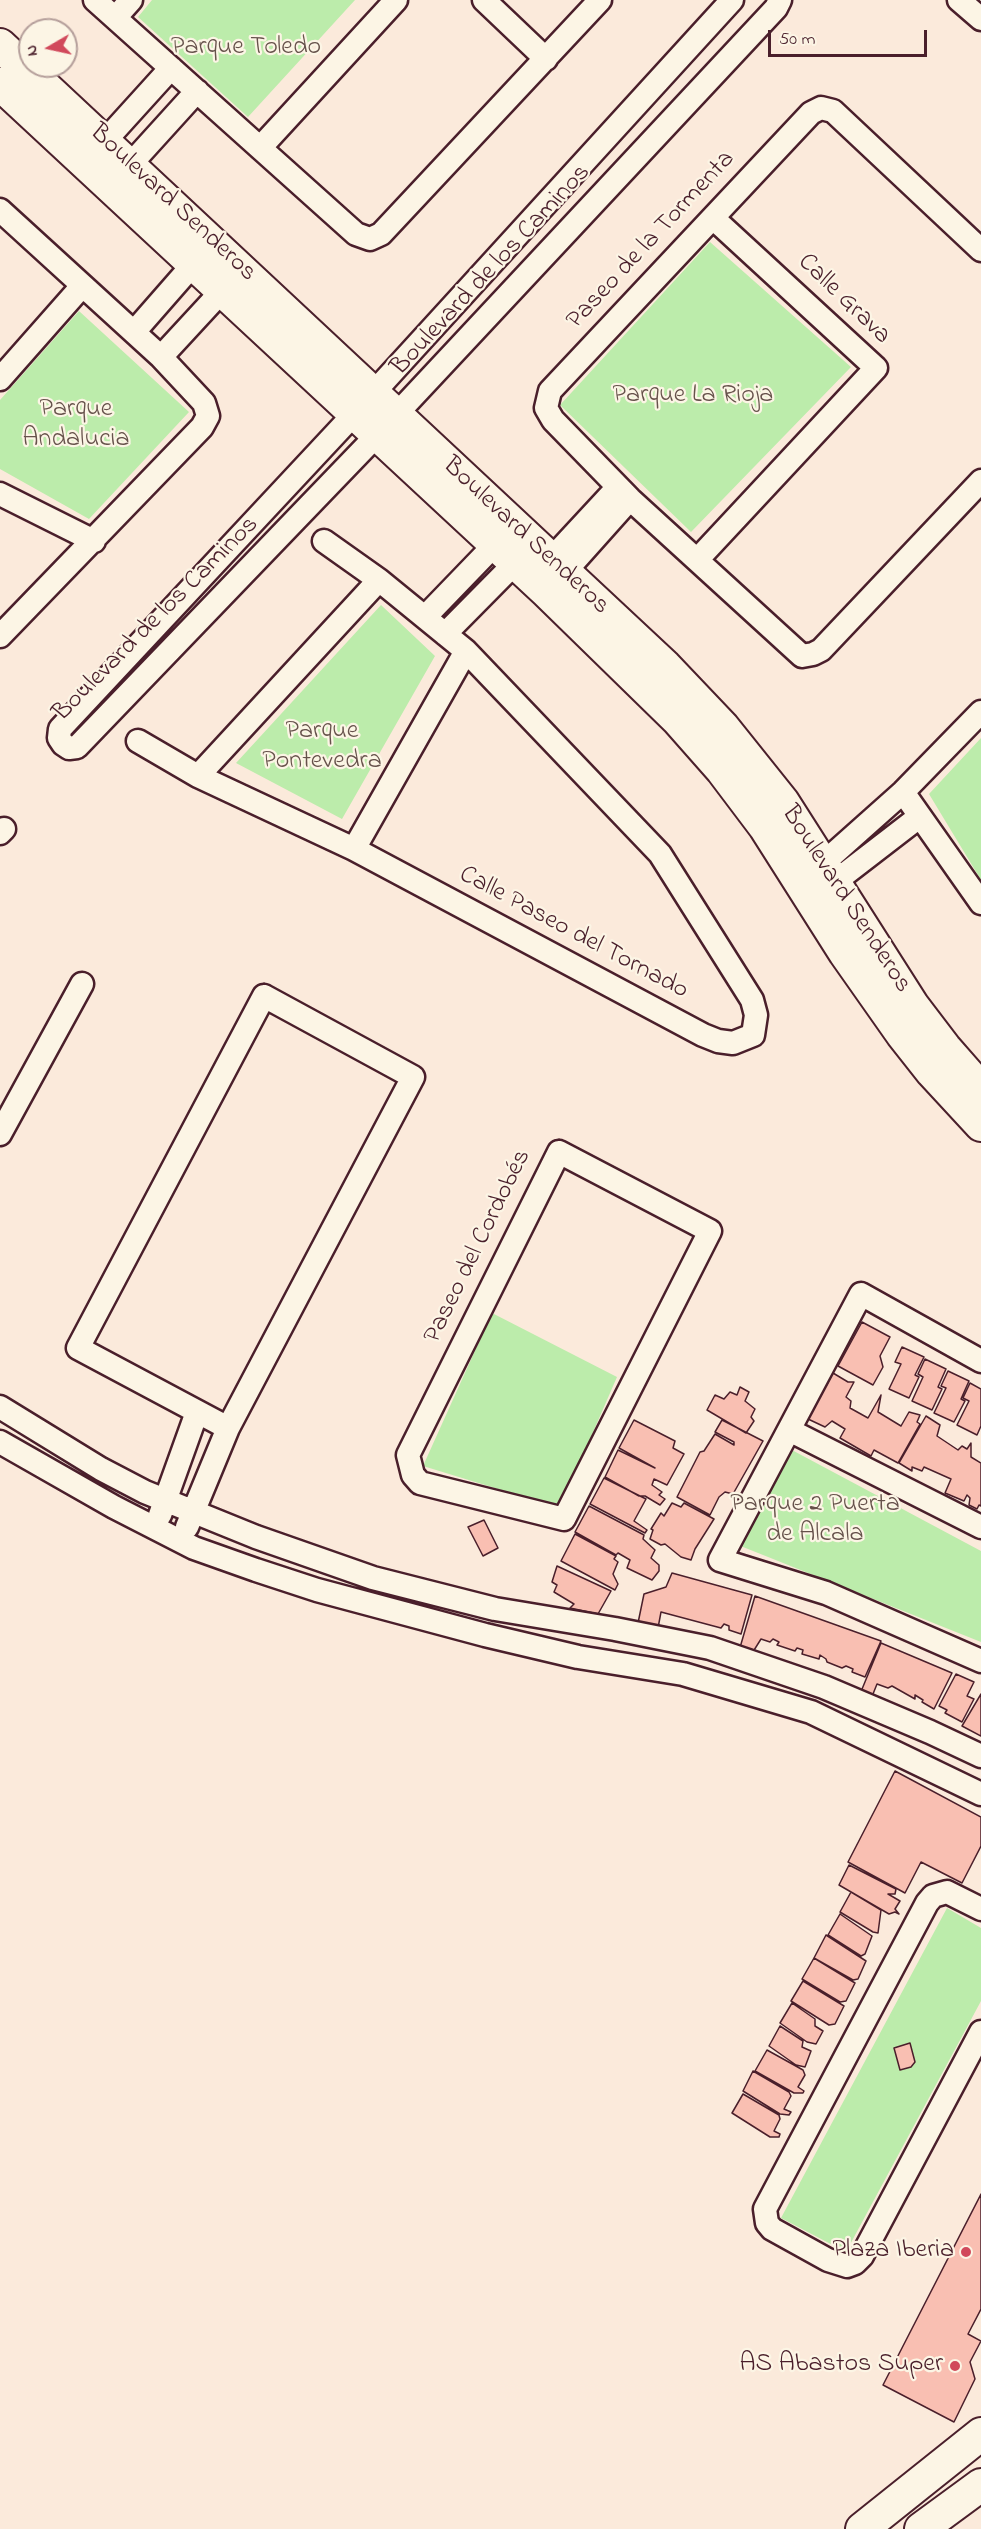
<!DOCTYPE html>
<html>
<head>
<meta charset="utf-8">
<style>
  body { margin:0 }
  #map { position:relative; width:981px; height:2529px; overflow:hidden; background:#fbeadb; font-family:"Indie Flower",sans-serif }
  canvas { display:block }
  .north { position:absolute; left:18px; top:18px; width:60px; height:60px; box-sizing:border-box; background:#fcf5e5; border:2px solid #b59f9b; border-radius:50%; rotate:261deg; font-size:16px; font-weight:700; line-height:24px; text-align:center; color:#4a1f2b }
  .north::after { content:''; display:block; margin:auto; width:21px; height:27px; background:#d1495b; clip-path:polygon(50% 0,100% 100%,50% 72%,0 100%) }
  .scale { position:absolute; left:768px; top:30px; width:159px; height:27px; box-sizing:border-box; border:3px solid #4a1f2b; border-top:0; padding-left:8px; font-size:18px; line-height:21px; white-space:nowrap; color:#4a1f2b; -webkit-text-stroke:4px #fcf5e5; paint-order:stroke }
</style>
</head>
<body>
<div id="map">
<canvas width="981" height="2529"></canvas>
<div class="north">N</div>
<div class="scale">50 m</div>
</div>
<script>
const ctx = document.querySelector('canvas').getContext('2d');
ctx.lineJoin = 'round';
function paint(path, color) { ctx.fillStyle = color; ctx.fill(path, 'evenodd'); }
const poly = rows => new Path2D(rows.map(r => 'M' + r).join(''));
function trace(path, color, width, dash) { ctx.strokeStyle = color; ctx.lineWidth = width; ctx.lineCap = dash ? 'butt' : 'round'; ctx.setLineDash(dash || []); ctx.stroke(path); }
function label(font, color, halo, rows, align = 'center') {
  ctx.font = font + ' "Indie Flower",sans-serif'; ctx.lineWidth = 4.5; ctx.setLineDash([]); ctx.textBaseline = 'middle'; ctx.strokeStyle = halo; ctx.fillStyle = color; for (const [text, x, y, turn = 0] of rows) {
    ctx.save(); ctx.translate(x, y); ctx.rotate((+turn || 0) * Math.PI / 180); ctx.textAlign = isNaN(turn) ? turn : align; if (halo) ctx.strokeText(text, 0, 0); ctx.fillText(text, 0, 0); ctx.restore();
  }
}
paint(poly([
  [152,0,355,0,248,117,138,17],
  [710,242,851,367,691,532,560,405],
  [79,311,189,412,89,519,0,469,0,400],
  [381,605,435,656,342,819,236,763],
  [981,738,981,880,929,794],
  [492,1313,617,1377,560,1508,423,1466],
  [790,1449,981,1551,981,1642,738,1545],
  [947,1908,981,1928,981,2001,846,2252,781,2218]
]), '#bcecab');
const building = poly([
  [862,1322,890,1337,880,1356,883,1367,873,1385,838,1366,862,1322],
  [902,1347,924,1357,915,1375,919,1377,909,1398,889,1389,901,1364,895,1362,902,1347],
  [925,1359,946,1369,938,1387,942,1389,932,1410,912,1401,923,1377,918,1374,925,1359],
  [948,1371,969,1381,961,1399,965,1401,954,1422,934,1413,946,1388,941,1386,948,1371],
  [833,1373,848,1382,854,1382,846,1397,851,1401,850,1408,868,1418,881,1395,878,1412,901,1426,909,1412,920,1415,917,1422,920,1424,898,1463,874,1450,871,1456,840,1438,845,1429,832,1421,825,1427,808,1419,833,1373],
  [970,1383,981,1389,981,1426,977,1435,957,1425,969,1401,963,1398,970,1383],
  [740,1387,749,1392,745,1401,755,1409,751,1417,754,1421,746,1433,707,1410,715,1395,724,1399,730,1392,737,1395,740,1387],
  [926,1416,940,1425,937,1436,958,1450,962,1446,967,1449,971,1443,971,1457,981,1463,981,1506,979,1505,977,1509,969,1505,970,1498,967,1495,964,1501,945,1493,951,1479,924,1467,922,1471,912,1467,912,1471,899,1463,926,1416],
  [634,1420,675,1441,673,1448,684,1454,667,1485,654,1479,652,1485,662,1492,659,1495,665,1499,660,1505,645,1496,639,1496,605,1477,618,1450,655,1468,619,1448,634,1420],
  [722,1420,763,1441,733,1494,725,1492,719,1497,710,1515,677,1497,700,1452,704,1451,715,1434,734,1445,734,1442,715,1432,722,1420],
  [604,1478,646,1499,634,1521,647,1530,645,1533,590,1504,604,1478],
  [672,1503,681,1507,684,1503,714,1519,695,1549,691,1560,681,1557,665,1544,661,1545,650,1539,653,1530,651,1529,661,1513,664,1516,672,1503],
  [589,1506,644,1535,643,1539,655,1550,651,1558,659,1565,659,1571,652,1580,627,1568,630,1560,618,1553,616,1555,575,1532,589,1506],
  [484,1520,498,1548,483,1556,468,1527,484,1520],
  [575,1534,616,1556,614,1559,618,1562,613,1574,618,1584,615,1590,561,1561,575,1534],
  [557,1566,611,1591,598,1614,570,1608,574,1604,554,1592,557,1585,552,1582,557,1566],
  [672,1573,752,1595,741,1634,729,1630,729,1626,724,1624,721,1628,661,1612,658,1628,638,1623,644,1594,666,1587,672,1573],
  [755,1596,881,1641,865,1677,852,1672,853,1669,846,1666,842,1668,827,1662,826,1659,820,1655,819,1659,802,1654,803,1650,797,1648,795,1651,777,1645,779,1642,773,1639,770,1642,761,1639,751,1655,739,1651,755,1596],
  [881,1643,952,1673,934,1709,922,1702,923,1700,915,1695,915,1699,892,1686,888,1688,877,1684,871,1699,860,1694,881,1643],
  [956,1674,974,1682,967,1696,974,1699,962,1722,945,1713,947,1710,939,1706,956,1674],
  [981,1694,981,1736,962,1726,981,1694],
  [895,1771,981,1817,981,1846,962,1883,921,1862,905,1893,848,1862,895,1771],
  [849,1865,896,1889,895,1894,888,1894,900,1901,895,1909,899,1914,895,1912,889,1914,839,1885,849,1865],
  [851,1892,881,1910,878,1933,873,1932,840,1912,851,1892],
  [840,1914,872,1936,865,1954,861,1956,828,1935,840,1914],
  [826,1935,866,1961,858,1979,853,1980,814,1958,826,1935],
  [814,1958,855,1983,846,2001,840,2002,802,1979,814,1958],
  [803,1981,844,2006,835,2024,829,2025,791,2001,803,1981],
  [792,2003,815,2019,815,2026,823,2031,816,2044,807,2042,780,2023,792,2003],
  [780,2026,803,2041,802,2047,811,2051,805,2067,796,2065,769,2046,780,2026],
  [910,2043,915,2062,911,2067,900,2070,894,2048,910,2043],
  [767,2050,803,2070,805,2075,798,2087,804,2091,803,2093,794,2093,755,2071,767,2050],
  [753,2071,789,2092,791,2096,784,2109,791,2112,789,2115,780,2114,743,2091,753,2071],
  [743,2094,779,2115,780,2119,774,2131,780,2134,779,2137,770,2137,732,2113,743,2094],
  [981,2194,981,2309,968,2334,981,2341,970,2362,975,2379,954,2422,883,2385,981,2194]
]);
paint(building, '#f9bfb2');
trace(building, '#4a1f2b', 1.5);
const minor = poly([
  [95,0,356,234,370,239,381,234,600,0],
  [484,0,546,59],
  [732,0,355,413,60,729,59,738,63,744,69,748,77,747,378,434,776,8,780,0],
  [959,0,981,19],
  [115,18,131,0],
  [260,148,396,0],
  [94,153,171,68],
  [119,177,197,91],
  [0,210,161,357,204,403,208,416,202,427,0,636],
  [981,250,833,111,821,108,811,113,550,391,546,408,553,420,630,499,802,656,813,654,821,650,981,481],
  [134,332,204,252],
  [161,357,233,279],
  [0,379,82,286],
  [0,494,94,541],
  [697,560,876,368,713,218],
  [542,569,618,487],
  [555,583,630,499],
  [425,617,506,533],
  [445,634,526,552],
  [138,741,198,776,354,849,703,1035,718,1041,733,1043,753,1035,756,1015,752,1000,660,854,466,651,379,580,324,541],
  [198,776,379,580],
  [903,792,981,903],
  [0,833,4,829],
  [354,849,466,651],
  [811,874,903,792,981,712],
  [823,891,919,817],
  [264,996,413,1077,228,1428,78,1348,264,996],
  [0,1134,82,984],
  [559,1152,710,1231,564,1519,420,1483,413,1475,408,1455,559,1152],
  [981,1361,861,1294,720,1560,826,1593,981,1661],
  [0,1407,101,1469,145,1492,256,1537,373,1578,495,1609,615,1629,710,1648,824,1687,930,1732,981,1756],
  [789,1430,981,1527],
  [0,1442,114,1507,194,1548,256,1570,317,1590,485,1635,578,1657,683,1674,811,1712,981,1794],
  [160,1515,197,1412],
  [187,1527,228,1428],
  [981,1909,947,1892,933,1896,927,1903,765,2209,767,2223,772,2229,828,2260,847,2266,855,2263,862,2256,981,2032]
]);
const secondary = poly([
  [0,45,665,666,723,727,783,802,913,1006,945,1048,981,1089],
  [0,84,547,592,677,719,722,770,765,827,845,953,902,1034,932,1072,981,1125],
  [862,2529,981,2434],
  [921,2529,981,2485]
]);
trace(minor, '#4a1f2b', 27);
trace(secondary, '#4a1f2b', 36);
trace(minor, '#fcf5e5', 22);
trace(secondary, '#fcf5e5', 32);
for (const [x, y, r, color] of [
  [966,2252,6,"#d1495b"],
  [955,2366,6,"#d1495b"]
]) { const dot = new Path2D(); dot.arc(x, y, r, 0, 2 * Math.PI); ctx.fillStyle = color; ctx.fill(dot); trace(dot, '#fcf5e5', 2); }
label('26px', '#66524b', '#fcf5e5', [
  ["Parque Toledo",246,49],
  ["Parque La Rioja",693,397],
  ["Parque",76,411],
  ["Andalucia",76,441],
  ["Parque",322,733],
  ["Pontevedra",322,763],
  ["Parque 2 Puerta",815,1506],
  ["de Alcala",815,1536]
]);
label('26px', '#4a1f2b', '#fcf5e5', [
  ["Boulevard Senderos",172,204,43],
  ["Paseo de la Tormenta",652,241,-47],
  ["Boulevard de los Caminos",492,271,-47],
  ["Calle Grava",843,300,44],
  ["Boulevard Senderos",525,537,43],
  ["Boulevard de los Caminos",157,620,-45],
  ["Boulevard Senderos",845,900,57],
  ["Calle Paseo del Tornado",573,934,28],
  ["Paseo del Cordobés",479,1247,-64]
]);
label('26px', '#4a1f2b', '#fcf5e5', [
  ["Plaza Iberia",954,2252],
  ["AS Abastos Super",943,2366]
], 'right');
</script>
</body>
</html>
